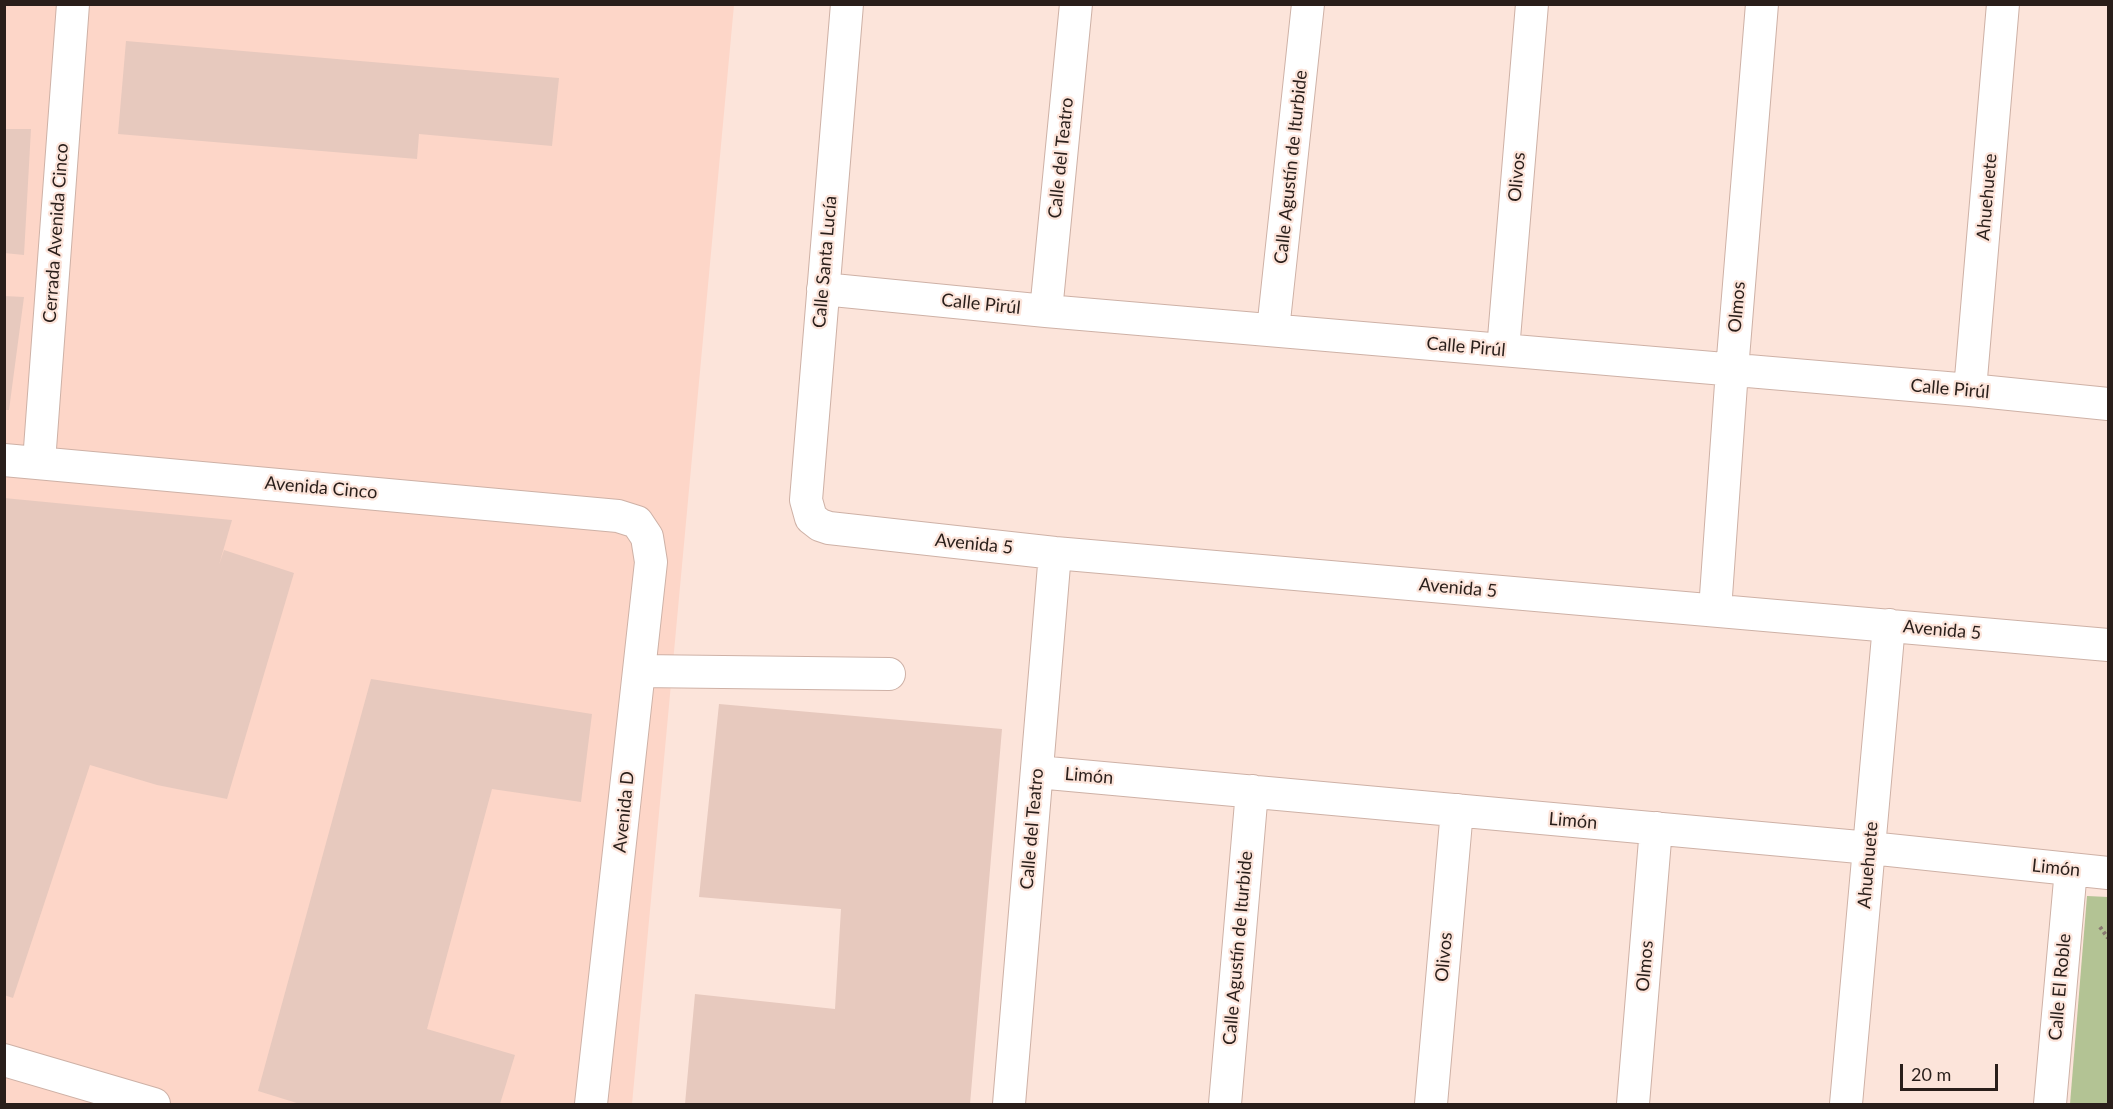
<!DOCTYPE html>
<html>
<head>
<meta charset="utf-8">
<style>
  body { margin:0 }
  #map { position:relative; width:2113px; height:1109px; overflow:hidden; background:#fce4da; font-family:Lato,sans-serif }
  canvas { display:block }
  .frame { position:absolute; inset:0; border:6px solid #291e1a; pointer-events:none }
  .scale { position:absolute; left:1900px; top:1064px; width:98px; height:27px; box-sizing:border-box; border:3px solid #291e1a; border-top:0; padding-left:8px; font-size:18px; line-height:21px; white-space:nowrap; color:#291e1a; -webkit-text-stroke:4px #fce4da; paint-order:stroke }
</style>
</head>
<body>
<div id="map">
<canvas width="2113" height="1109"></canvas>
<div class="frame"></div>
<div class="scale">20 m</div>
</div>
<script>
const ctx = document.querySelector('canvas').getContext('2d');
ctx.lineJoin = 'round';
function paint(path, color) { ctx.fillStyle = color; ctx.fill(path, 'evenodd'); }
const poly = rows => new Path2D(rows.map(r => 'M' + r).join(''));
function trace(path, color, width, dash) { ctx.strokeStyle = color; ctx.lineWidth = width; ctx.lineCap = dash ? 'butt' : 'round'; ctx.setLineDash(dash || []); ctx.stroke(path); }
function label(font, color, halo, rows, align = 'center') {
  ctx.font = font + ' Lato,sans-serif'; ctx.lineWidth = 4.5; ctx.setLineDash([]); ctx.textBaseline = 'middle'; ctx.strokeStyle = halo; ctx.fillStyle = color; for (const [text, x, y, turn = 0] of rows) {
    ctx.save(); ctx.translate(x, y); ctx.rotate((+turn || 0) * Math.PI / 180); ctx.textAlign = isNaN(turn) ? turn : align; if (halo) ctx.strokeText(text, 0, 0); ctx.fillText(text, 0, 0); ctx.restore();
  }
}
paint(poly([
  [5,5,734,5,632,1104,5,1104]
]), '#fdd6c8');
paint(poly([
  [2087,896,2108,897,2108,1104,2070,1104]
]), '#b3c394');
paint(poly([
  [126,41,559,78,552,146,419,134,417,159,118,134],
  [4,129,31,129,24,255,4,253],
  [4,296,24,297,9,410,4,410],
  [4,498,232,520,219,565,224,550,294,573,227,799,157,785,90,765,13,998,4,995],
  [371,679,592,714,581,802,492,789,427,1029,515,1055,500,1104,300,1104,258,1091],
  [719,704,1002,729,970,1104,685,1104,695,994,835,1009,841,909,699,897]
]), '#e7c9be');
const minor = poly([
  [847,4,806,500,811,518,820,525,829,528,1055,553,2108,645],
  [823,289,1046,311,1970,390,2108,404],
  [1046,311,1076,4],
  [1273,330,1308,4],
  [1503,350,1532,4],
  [1970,390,2003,4],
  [4,460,618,516,637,522,647,537,651,562,591,1104],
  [39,462,73,4],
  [1715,610,1732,370,1762,4],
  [640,671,889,674],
  [1037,772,1870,848,2108,873],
  [4,1060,154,1104],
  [1009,1104,1055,553],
  [1225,1104,1252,791],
  [1431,1104,1457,810],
  [1633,1104,1656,828],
  [1846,1104,1889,625],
  [2050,1104,2071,869]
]);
trace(minor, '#ceb1a6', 34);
trace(poly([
  [2100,927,2108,938]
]), '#8a7972', 4, [3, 3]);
trace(minor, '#fff', 32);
label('18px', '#291e1a', '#fce4da', [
  ["Calle del Teatro",1061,158,-84],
  ["Calle Agustín de Iturbide",1291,167,-84],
  ["Olivos",1517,177,-85],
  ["Ahuehuete",1987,197,-85],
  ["Cerrada Avenida Cinco",56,233,-86],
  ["Calle Santa Lucía",825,262,-85],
  ["Calle Pirúl",981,304,6],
  ["Olmos",1737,307,-85],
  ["Calle Pirúl",1466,347,5],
  ["Calle Pirúl",1950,389,5],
  ["Avenida Cinco",321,488,5],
  ["Avenida 5",974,544,6],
  ["Avenida 5",1458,588,5],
  ["Avenida 5",1942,630,5],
  ["Limón",1089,776,5],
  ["Avenida D",624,812,-84],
  ["Limón",1573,821,5],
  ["Calle del Teatro",1032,829,-85],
  ["Ahuehuete",1868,865,-85],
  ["Limón",2056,868,6],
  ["Calle Agustín de Iturbide",1238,948,-85],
  ["Olivos",1444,957,-85],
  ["Olmos",1645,966,-85],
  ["Calle El Roble",2060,987,-85]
]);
</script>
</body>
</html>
